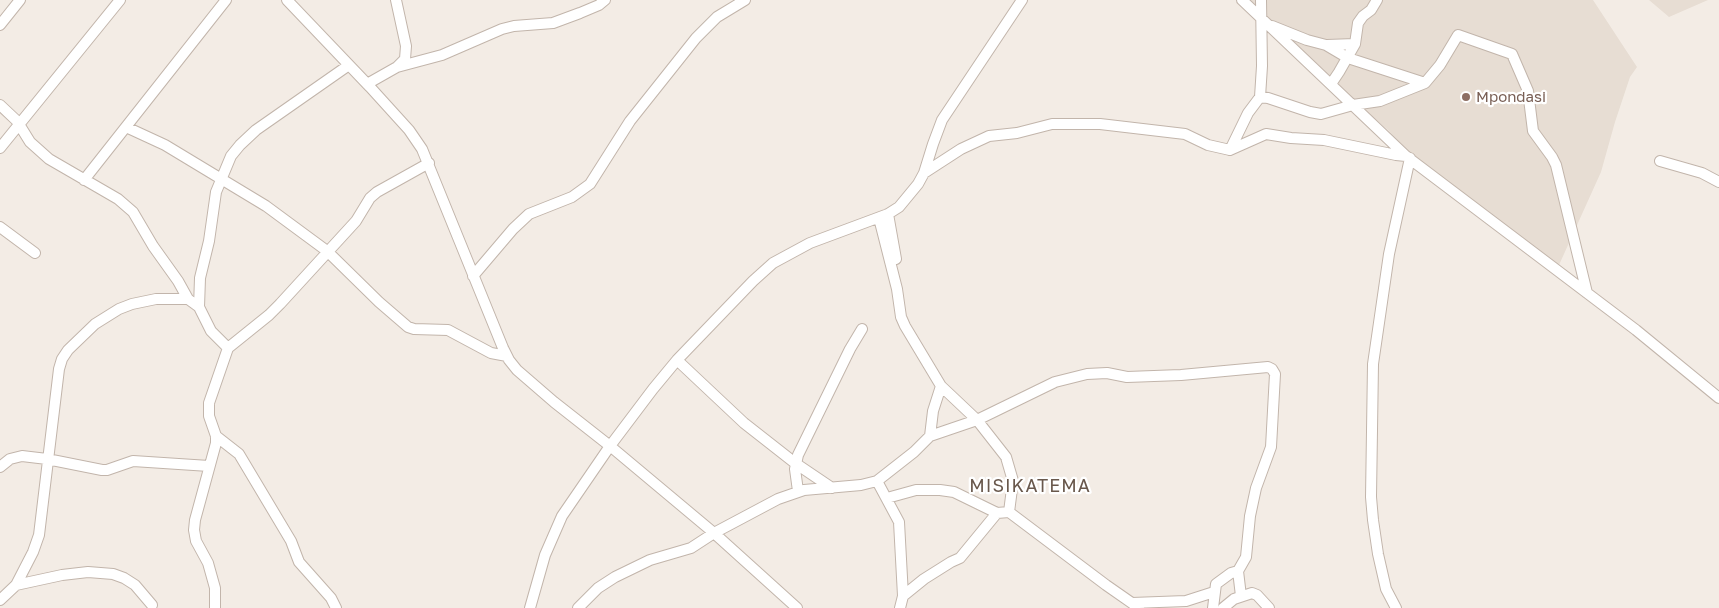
<!DOCTYPE html>
<html>
<head>
<meta charset="utf-8">
<style>
  body { margin:0 }
  canvas { display:block; background:#f3ece5 }
</style>
</head>
<body>
<canvas width="1719" height="608"></canvas>
<script>
const ctx = document.querySelector('canvas').getContext('2d');
ctx.lineJoin = 'round';
function paint(path, color) { ctx.fillStyle = color; ctx.fill(path, 'evenodd'); }
const poly = rows => new Path2D(rows.map(r => 'M' + r).join(''));
function trace(path, color, width, dash) { ctx.strokeStyle = color; ctx.lineWidth = width; ctx.lineCap = dash ? 'butt' : 'round'; ctx.setLineDash(dash || []); ctx.stroke(path); }
function label(font, color, halo, rows, align = 'center') {
  ctx.font = font + ' "Golos Text",sans-serif'; ctx.lineWidth = 4.5; ctx.setLineDash([]); ctx.textBaseline = 'middle'; ctx.strokeStyle = halo; ctx.fillStyle = color; for (const [text, x, y, turn = 0] of rows) {
    ctx.save(); ctx.translate(x, y); ctx.rotate((+turn || 0) * Math.PI / 180); ctx.textAlign = isNaN(turn) ? turn : align; if (halo) ctx.strokeText(text, 0, 0); ctx.fillText(text, 0, 0); ctx.restore();
  }
}
paint(poly([
  [1246,0,1593,0,1637,67,1630,77,1615,122,1601,172,1559,265,1409,154,1388,130,1288,42],
  [1649,0,1708,0,1669,17]
]), '#e7ddd3');
const minor = poly([
  [287,0,370,87,409,130,422,149,503,348,509,360,517,370,554,402,610,446,714,533,797,608],
  [1242,0,1406,156,1636,330,1719,398],
  [0,25,20,0],
  [1272,26,1307,40,1326,45,1348,58,1425,83],
  [1327,45,1355,44],
  [397,67,442,55,502,29,514,26,553,23,580,13,599,5,605,0],
  [367,84,397,67,405,59,406,46,396,0],
  [1331,84,1339,72,1355,44,1358,23,1363,16,1371,10,1377,0],
  [1260,97,1268,98,1310,112,1321,114,1353,105,1380,101,1425,83,1440,65,1458,35,1512,54,1528,91,1533,131,1552,157,1556,165,1587,293],
  [0,105,17,121,30,142,49,159,118,199,133,212,153,246,178,281,188,299,199,307,211,331,228,348,209,403,209,416,216,436,216,443,195,520,194,530,196,541,208,563,215,588,215,608],
  [126,127,165,145,266,206,327,251,379,302,408,327,414,329,448,330,491,353,507,356],
  [0,148,120,0],
  [1230,150,1248,113,1260,97,1262,66,1261,0],
  [1660,161,1702,173,1719,182],
  [924,173,961,149,989,136,1017,133,1052,124,1100,124,1185,134,1208,145,1230,150,1266,134,1291,138,1324,140,1396,155,1406,156],
  [84,180,226,0],
  [888,214,896,259],
  [879,218,897,289,901,317,905,326,941,386,977,420,1006,457,1013,481,1009,512],
  [0,227,35,253],
  [473,276,513,229,529,214,572,197,590,184,630,121,696,38,717,17,745,0],
  [199,307,200,278,209,241,216,192,231,156,240,145,256,130,349,65],
  [228,348,269,315,280,304,356,221,370,198,377,192,429,163],
  [677,360,744,423,795,463,832,488],
  [216,436,239,454,291,541,299,562,331,598,336,608],
  [930,436,933,411,941,386],
  [0,467,10,459,22,456,47,459,102,470,107,470,133,461,209,466],
  [877,481,899,522,903,596,900,608],
  [798,491,795,469,798,455,850,349,862,329],
  [887,498,916,490,940,490,954,492,997,513,1009,512,1106,585,1139,608],
  [16,585,62,575,88,572,113,574,124,578,135,585,152,605],
  [903,596,924,579,951,562,960,558,997,513],
  [0,600,16,585,33,552,39,535,59,369,62,359,68,350,95,324,119,309,132,304,156,299,188,299],
  [1132,603,1186,601,1214,592],
  [530,608,545,555,562,516,610,446,653,389,677,360,753,281,773,263,810,243,888,214,899,207,918,184,924,173,933,144,942,120,1022,0],
  [578,608,598,588,615,577,650,560,691,548,714,533,778,499,804,490,861,485,877,481,914,452,930,436,977,420,1055,382,1087,374,1107,373,1127,377,1181,375,1268,367,1272,369,1275,374,1271,447,1256,488,1250,516,1246,557,1238,571,1241,596],
  [1213,608,1216,584,1231,573,1238,571],
  [1223,608,1234,599,1252,593,1257,595,1269,608],
  [1396,608,1386,589,1378,554,1373,520,1371,497,1373,364,1389,254,1410,158]
]);
trace(minor, '#c2b5ab', 12);
trace(minor, '#fff', 10);
for (const [x, y, r, color] of [
  [1466,97,5,"#8d6e63"]
]) { const dot = new Path2D(); dot.arc(x, y, r, 0, 2 * Math.PI); ctx.fillStyle = color; ctx.fill(dot); trace(dot, '#fff', 2); }
label('15px', '#785e54', '#fff', [
  ["Mpondasi",1476,97]
], 'left');
ctx.letterSpacing = '1px';
label('18px', '#69584c', '#fff', [
  ["MISIKATEMA",1030,486]
]);
ctx.letterSpacing = '0px';
</script>
</body>
</html>
